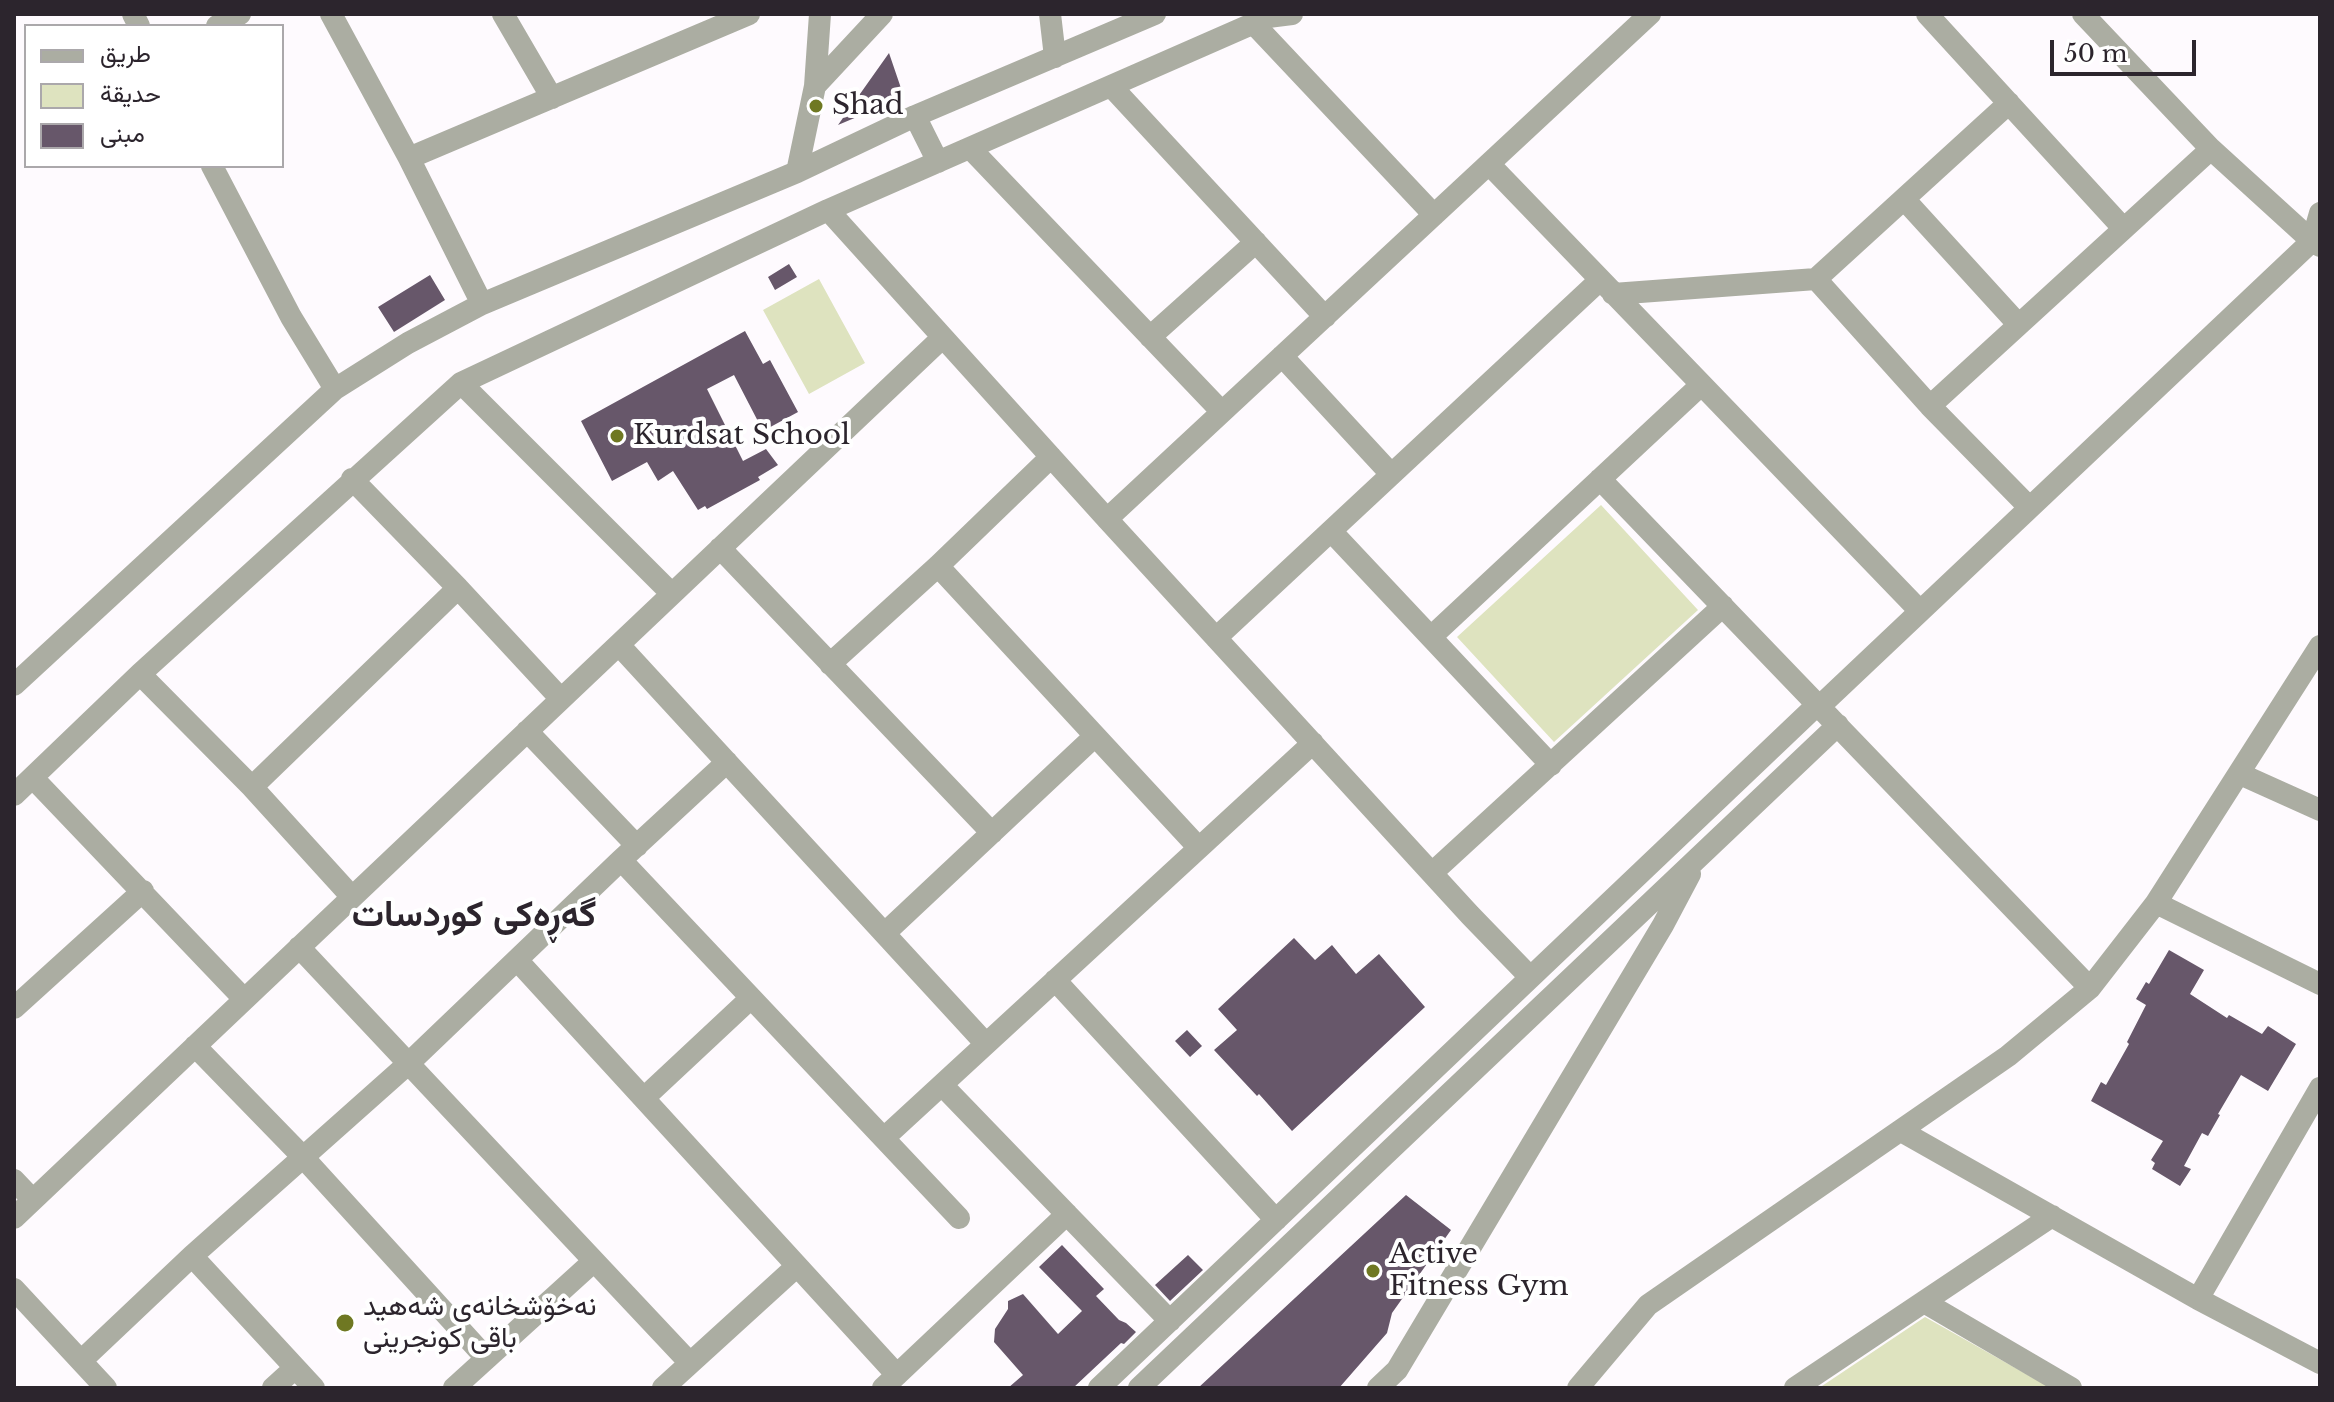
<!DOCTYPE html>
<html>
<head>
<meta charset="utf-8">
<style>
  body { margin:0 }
  #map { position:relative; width:2334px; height:1402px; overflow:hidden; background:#fefafe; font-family:"Libre Baskerville",Vazirmatn,serif }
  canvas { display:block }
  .frame { position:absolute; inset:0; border:16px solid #2c252d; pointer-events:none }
  .legend { position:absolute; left:24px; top:24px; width:260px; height:144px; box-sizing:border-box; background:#fff; border:2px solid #aba8ab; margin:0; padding:10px 14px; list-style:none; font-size:24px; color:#2c252d }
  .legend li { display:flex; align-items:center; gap:16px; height:40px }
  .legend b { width:40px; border:2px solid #aba8ab }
  .scale { position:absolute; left:2050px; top:40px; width:146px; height:36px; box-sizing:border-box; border:4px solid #2c252d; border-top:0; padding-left:10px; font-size:24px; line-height:28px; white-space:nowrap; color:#2c252d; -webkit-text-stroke:6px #fff; paint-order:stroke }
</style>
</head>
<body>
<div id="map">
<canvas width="2334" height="1402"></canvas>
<div class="frame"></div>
<ul class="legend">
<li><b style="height:10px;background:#abada2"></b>طريق</li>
<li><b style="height:22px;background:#dee3bf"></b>حديقة</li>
<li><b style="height:22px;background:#67576a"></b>مبنى</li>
</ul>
<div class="scale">50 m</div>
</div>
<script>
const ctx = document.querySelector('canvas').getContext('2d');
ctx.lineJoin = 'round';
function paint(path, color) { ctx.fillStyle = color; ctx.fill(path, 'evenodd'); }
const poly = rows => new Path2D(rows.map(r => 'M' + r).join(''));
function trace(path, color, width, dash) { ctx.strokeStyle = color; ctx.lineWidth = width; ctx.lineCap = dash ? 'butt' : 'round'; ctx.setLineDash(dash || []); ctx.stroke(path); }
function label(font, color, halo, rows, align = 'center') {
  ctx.font = font + ' "Libre Baskerville",Vazirmatn,serif'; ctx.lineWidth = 8; ctx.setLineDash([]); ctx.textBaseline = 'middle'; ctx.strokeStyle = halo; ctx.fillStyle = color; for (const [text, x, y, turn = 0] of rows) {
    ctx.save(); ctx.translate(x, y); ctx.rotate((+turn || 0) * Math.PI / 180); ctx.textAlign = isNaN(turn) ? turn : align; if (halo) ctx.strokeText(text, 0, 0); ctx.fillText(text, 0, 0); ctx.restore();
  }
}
paint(poly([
  [819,279,865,363,809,394,763,310],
  [1601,505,1698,610,1554,742,1457,637],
  [1925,1317,2051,1388,1819,1388]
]), '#dee3bf');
paint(poly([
  [889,53,904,97,838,125],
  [789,264,797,277,775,290,768,277],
  [430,275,445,300,394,332,378,307],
  [745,331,763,364,770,360,798,412,763,431,734,375,707,389,743,461,766,449,778,465,758,477,760,480,707,509,705,506,698,510,673,471,658,481,647,462,612,481,581,421],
  [1294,938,1315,960,1332,945,1356,974,1379,954,1425,1007,1292,1131,1259,1094,1257,1096,1214,1050,1237,1030,1218,1009],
  [2169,950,2204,970,2190,994,2227,1018,2229,1015,2262,1034,2268,1026,2296,1044,2268,1091,2241,1075,2218,1114,2220,1115,2208,1136,2202,1133,2184,1166,2191,1169,2180,1186,2152,1169,2155,1163,2151,1160,2163,1141,2091,1101,2101,1082,2106,1085,2129,1044,2127,1042,2146,1005,2136,999,2146,982,2149,984],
  [1187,1030,1202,1046,1190,1057,1175,1041],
  [1406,1195,1451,1230,1392,1313,1387,1333,1339,1388,1198,1388],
  [1062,1245,1104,1289,1096,1296,1119,1320,1126,1323,1136,1332,1124,1344,1121,1343,1073,1388,1008,1388,1023,1375,994,1342,995,1329,1008,1309,1008,1301,1023,1294,1058,1334,1082,1311,1039,1267],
  [1188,1255,1203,1270,1170,1301,1155,1285]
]), '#67576a');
trace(poly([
  [133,14,139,26],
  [331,14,409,158,482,304],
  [503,14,552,98],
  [1050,14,1055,57],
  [1927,14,2123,228],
  [2083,14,2211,149,2312,241,2320,246],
  [1254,24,1434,215],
  [217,26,240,14],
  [815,86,882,14],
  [1111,86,1325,317],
  [915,116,938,162],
  [970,148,1222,412],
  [409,158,749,14],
  [1489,164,1920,611],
  [212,166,291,317,335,389],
  [797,172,815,86,820,14],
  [1904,199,2018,324],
  [828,210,1107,519,1470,915,1530,977],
  [1816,279,1930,406,2029,507],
  [1613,294,1816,279,2009,103],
  [1150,337,1256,242],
  [1282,356,1391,474],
  [461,383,672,594],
  [1930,406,2211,149],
  [352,479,458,588,561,699],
  [1600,479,2090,988],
  [1107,519,1650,14],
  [1331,531,1551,765],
  [720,548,992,833],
  [938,566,1199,848],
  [1431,637,1701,385],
  [1216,638,1600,280],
  [619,645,986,1044],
  [830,664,938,566,1051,457],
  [140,674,252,787,352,897],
  [14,685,335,389,408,343,482,304,797,172,915,116,1155,14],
  [1820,706,2312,241,2320,213],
  [527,731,637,846],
  [2240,774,2320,810],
  [33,778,244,999],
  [252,787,458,588],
  [14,795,140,674,461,383,828,210,1268,17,1292,14],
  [621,860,959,1218],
  [1432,873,1723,606],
  [2156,903,2320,984],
  [885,933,1095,736],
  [299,947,690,1363],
  [517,960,897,1375],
  [1055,980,1276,1220],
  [14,1008,143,891],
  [195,1046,302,1156,486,1358],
  [942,1085,1170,1321],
  [644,1098,751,998],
  [1901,1131,2198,1299,2320,1363],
  [884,1138,1313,743],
  [14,1180,33,1200],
  [14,1218,942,338],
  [192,1256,314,1388],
  [14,1289,106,1388],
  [2198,1299,2320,1088],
  [1924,1302,2071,1388],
  [81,1361,192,1256,409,1063,621,860,727,762],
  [273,1388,295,1368],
  [454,1388,594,1261],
  [663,1388,797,1266],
  [883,1388,1067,1214],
  [1099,1388,1818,704],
  [1139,1388,1838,725],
  [1378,1388,1397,1370,1663,925,1690,874],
  [1578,1388,1648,1305,2008,1056,2090,988,2156,903,2320,646],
  [1795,1388,2052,1216]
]), '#abada2', 22);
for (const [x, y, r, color] of [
  [816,106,8,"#6f7822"],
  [617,436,8,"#6f7822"],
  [1373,1271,8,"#6f7822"],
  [345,1323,10,"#6f7822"]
]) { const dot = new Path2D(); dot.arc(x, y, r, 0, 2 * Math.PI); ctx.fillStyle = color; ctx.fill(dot); trace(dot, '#fff', 3); }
label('28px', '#2c252d', '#fff', [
  ["Shad",832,106],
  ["Kurdsat School",633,436],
  ["Active",1389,1255],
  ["Fitness Gym",1389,1287],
  ["نەخۆشخانەی شەهید",363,1307],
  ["باقی کونجرینی",363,1339]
], 'left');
label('bold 36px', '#2c252d', '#fff', [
  ["گەڕەکی کوردسات",474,916]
]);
</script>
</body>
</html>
